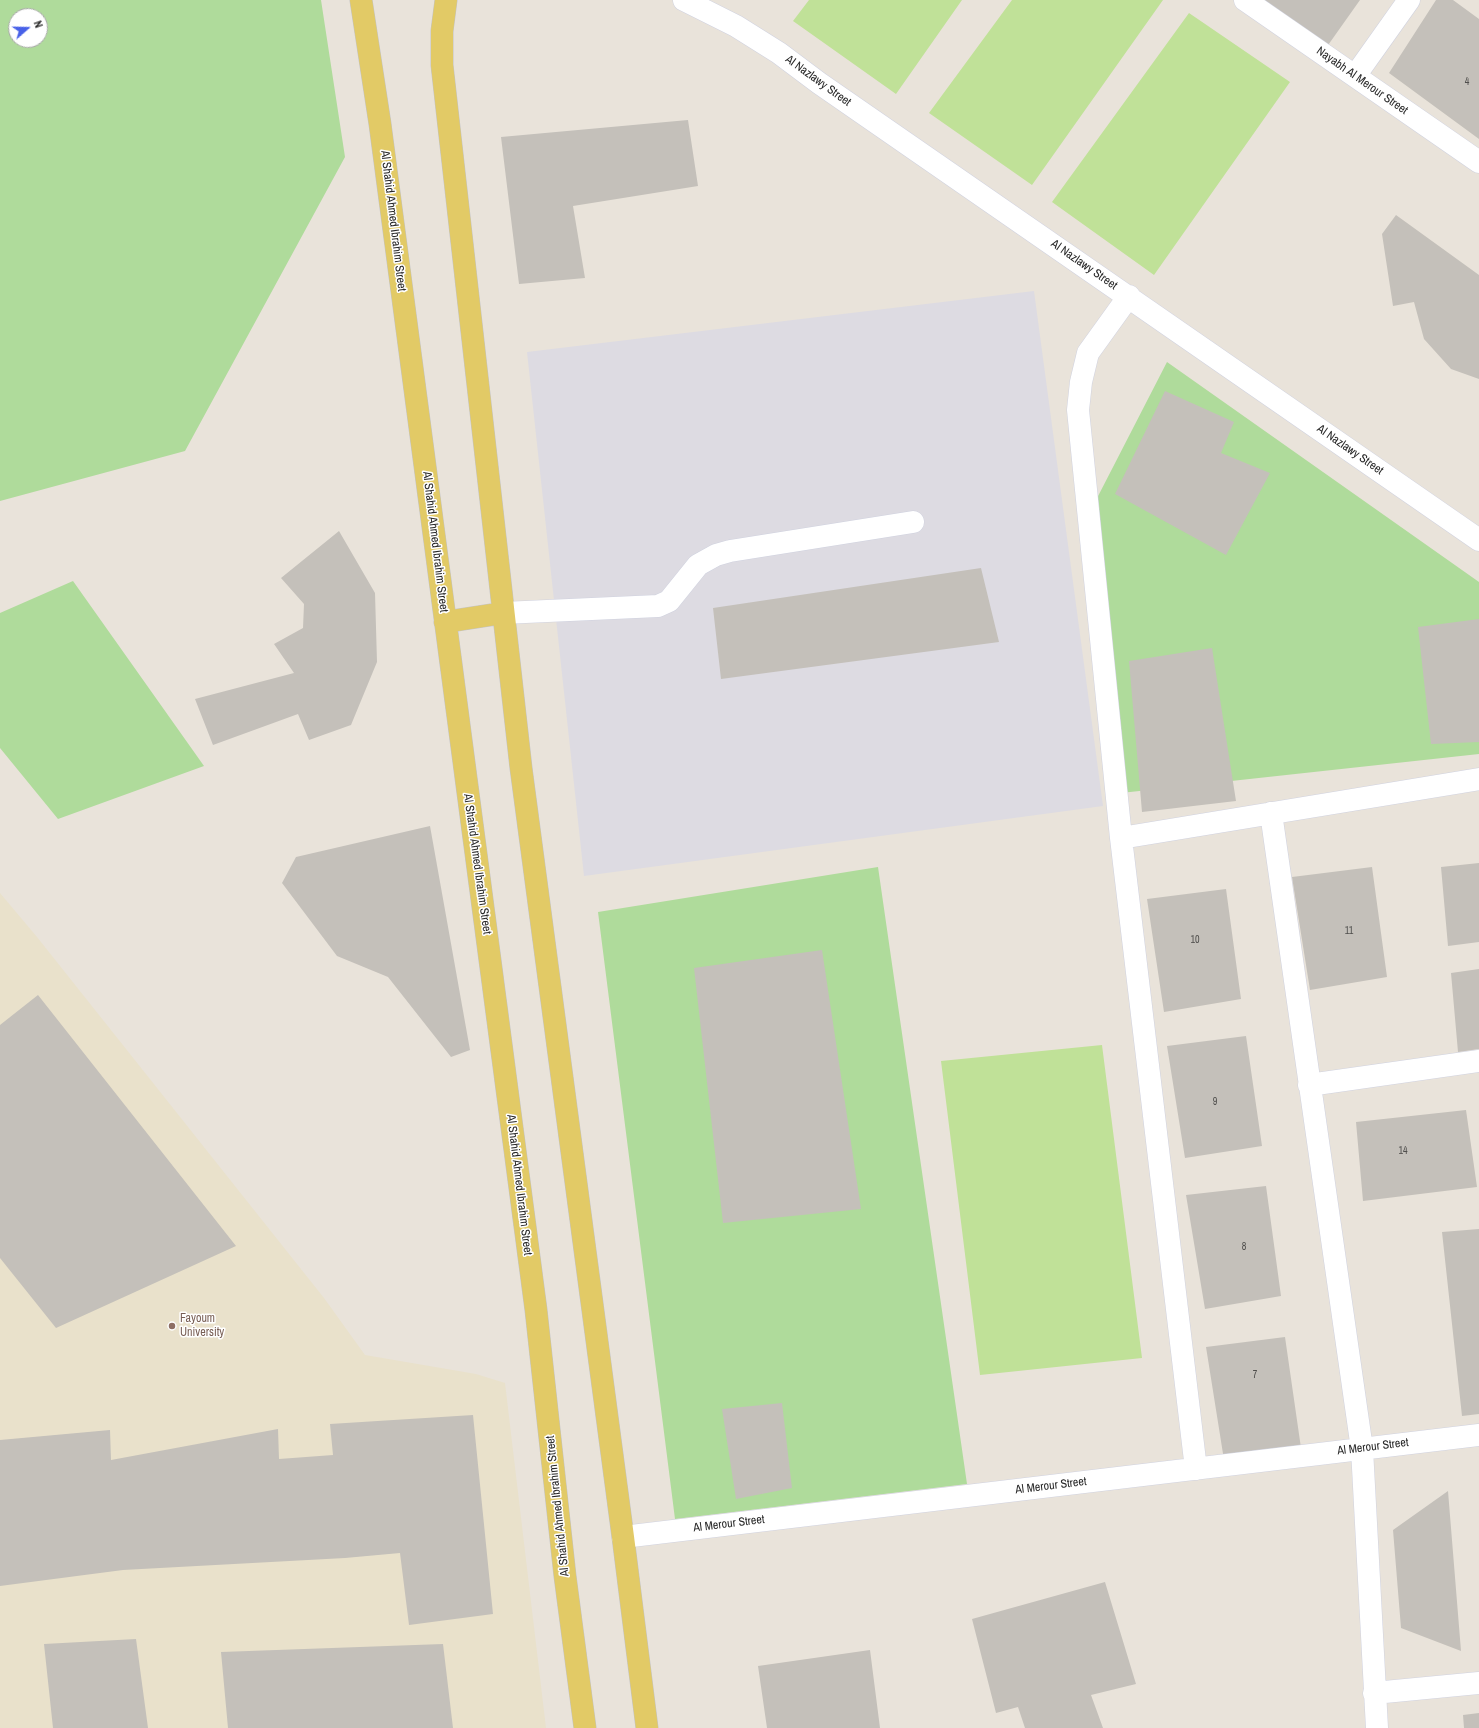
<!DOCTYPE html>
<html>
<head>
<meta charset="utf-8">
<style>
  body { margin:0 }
  #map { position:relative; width:1479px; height:1728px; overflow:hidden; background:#e9e3da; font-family:"Archivo Narrow",sans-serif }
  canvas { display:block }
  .north { position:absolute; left:8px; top:8px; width:40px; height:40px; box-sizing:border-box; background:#fff; border:1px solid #a9a9a9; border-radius:50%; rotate:70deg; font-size:11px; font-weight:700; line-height:16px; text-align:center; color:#282828 }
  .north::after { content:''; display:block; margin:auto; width:14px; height:18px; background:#4861e8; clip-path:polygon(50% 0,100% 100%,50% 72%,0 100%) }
</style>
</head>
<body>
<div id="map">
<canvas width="1479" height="1728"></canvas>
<div class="north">N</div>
</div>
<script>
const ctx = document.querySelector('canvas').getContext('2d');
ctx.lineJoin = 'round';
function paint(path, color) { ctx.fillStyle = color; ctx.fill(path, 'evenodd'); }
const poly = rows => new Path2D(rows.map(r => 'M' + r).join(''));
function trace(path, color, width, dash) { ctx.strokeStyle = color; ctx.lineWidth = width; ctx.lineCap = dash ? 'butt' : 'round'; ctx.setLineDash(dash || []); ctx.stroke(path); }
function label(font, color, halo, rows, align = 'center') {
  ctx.font = font + ' "Archivo Narrow",sans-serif'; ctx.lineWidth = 3; ctx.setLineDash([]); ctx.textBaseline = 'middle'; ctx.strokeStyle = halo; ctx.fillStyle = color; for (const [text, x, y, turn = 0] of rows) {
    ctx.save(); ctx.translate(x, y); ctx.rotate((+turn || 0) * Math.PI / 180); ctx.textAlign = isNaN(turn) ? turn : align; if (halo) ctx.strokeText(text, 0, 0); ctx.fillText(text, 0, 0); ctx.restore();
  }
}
paint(poly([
  [1034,291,1103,806,584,876,527,352]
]), '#dddbe2');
paint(poly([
  [0,893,37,937,324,1298,365,1355,476,1374,505,1383,546,1728,0,1728]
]), '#e9e1cb');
paint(poly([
  [0,0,321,0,345,157,185,451,0,501],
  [16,16,40,16,40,40,16,40],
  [1167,362,1479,582,1479,754,1121,793,1094,504],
  [73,581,204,766,58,819,0,748,0,613],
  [878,867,967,1484,675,1519,598,912]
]), '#afdb9b');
paint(poly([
  [809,0,962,0,896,94,793,21],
  [1012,0,1163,0,1032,185,929,113],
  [1189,13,1290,82,1154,275,1052,202],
  [1102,1045,1142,1358,980,1375,941,1061]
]), '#c0e198');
paint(poly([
  [1259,0,1360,0,1326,48],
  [1436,0,1453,0,1479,19,1479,139,1389,73],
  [688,120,698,186,573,206,585,278,519,284,501,137],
  [1396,215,1479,275,1479,379,1451,369,1424,339,1414,302,1393,306,1382,234],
  [1165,391,1234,422,1221,453,1270,473,1226,555,1115,494],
  [339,531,375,593,377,662,351,725,309,740,298,714,213,745,195,699,294,673,274,644,303,628,304,604,281,578],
  [981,568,999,642,721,679,713,608],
  [1479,619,1479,742,1431,744,1418,627],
  [1212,648,1236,801,1142,812,1129,661],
  [430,826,470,1050,451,1057,388,977,337,956,282,883,296,857],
  [1479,863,1479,942,1448,946,1441,867],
  [1372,867,1387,977,1310,990,1292,877],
  [1226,889,1241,999,1164,1012,1147,899],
  [822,950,861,1209,723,1223,694,968],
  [1479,969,1479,1049,1458,1052,1451,973],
  [38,995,236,1246,56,1328,0,1258,0,1025],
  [1246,1036,1262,1146,1185,1158,1167,1046],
  [1466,1110,1477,1187,1363,1201,1356,1122],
  [1266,1186,1281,1296,1205,1309,1186,1195],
  [1479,1229,1479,1414,1462,1416,1442,1232],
  [1285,1337,1301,1448,1224,1460,1206,1347],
  [782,1403,792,1488,736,1499,722,1409],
  [473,1415,493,1614,409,1625,400,1553,345,1558,123,1570,0,1586,0,1440,110,1430,111,1460,278,1429,279,1459,333,1455,330,1424],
  [1448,1491,1461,1651,1401,1628,1393,1530],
  [1105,1582,1136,1684,1091,1695,1103,1728,1025,1728,1018,1707,996,1713,972,1619],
  [136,1639,148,1728,53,1728,44,1644],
  [443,1644,453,1728,228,1728,221,1652],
  [870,1650,880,1728,767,1728,758,1666],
  [1479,1713,1479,1728,1464,1728,1463,1715]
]), '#c4c0ba');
const minor = poly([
  [684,0,736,26,779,53,819,83,1479,540],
  [1245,0,1479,162],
  [1355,76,1409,0],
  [1129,296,1088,353,1081,382,1078,410,1121,838,1196,1469],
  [503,613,658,606,669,601,698,565,716,555,730,551,913,522],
  [1271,813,1362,1449,1377,1728],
  [1121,838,1479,779],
  [1309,1085,1479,1061],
  [623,1537,1479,1435],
  [1374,1693,1479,1683]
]);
const major = poly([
  [361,0,380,124,536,1310,565,1576,585,1728],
  [446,0,442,31,442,65,521,768,623,1537,647,1728],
  [445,622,503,613]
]);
trace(minor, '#d0d2df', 23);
trace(major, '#c3c3c3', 23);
trace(minor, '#fff', 22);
trace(major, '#e2ca66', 22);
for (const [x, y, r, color] of [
  [172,1326,4,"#8d6e63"]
]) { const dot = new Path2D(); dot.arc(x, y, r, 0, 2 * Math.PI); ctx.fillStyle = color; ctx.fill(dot); trace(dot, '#fff', 1.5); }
label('10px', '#4f4e4c', null, [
  ["4",1467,82],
  ["11",1349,931],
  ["10",1195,940],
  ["9",1215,1102],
  ["14",1403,1151],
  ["8",1244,1247],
  ["7",1255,1375]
]);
label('12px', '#282828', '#fff', [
  ["Al Nazlawy Street",818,81,36],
  ["Nayabh Al Merour Street",1362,81,35],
  ["Al Shahid Ahmed Ibrahim Street",393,221,83],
  ["Al Nazlawy Street",1084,265,35],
  ["Al Nazlawy Street",1350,450,35],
  ["Al Shahid Ahmed Ibrahim Street",435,542,83],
  ["Al Shahid Ahmed Ibrahim Street",477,864,82],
  ["Al Shahid Ahmed Ibrahim Street",519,1185,83],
  ["Al Merour Street",1373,1447,-7],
  ["Al Merour Street",1051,1486,-7],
  ["Al Shahid Ahmed Ibrahim Street",558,1506,-96],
  ["Al Merour Street",729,1524,-7]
]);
label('12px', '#785e54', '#fff', [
  ["Fayoum",180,1319],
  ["University",180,1333]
], 'left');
</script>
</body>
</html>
